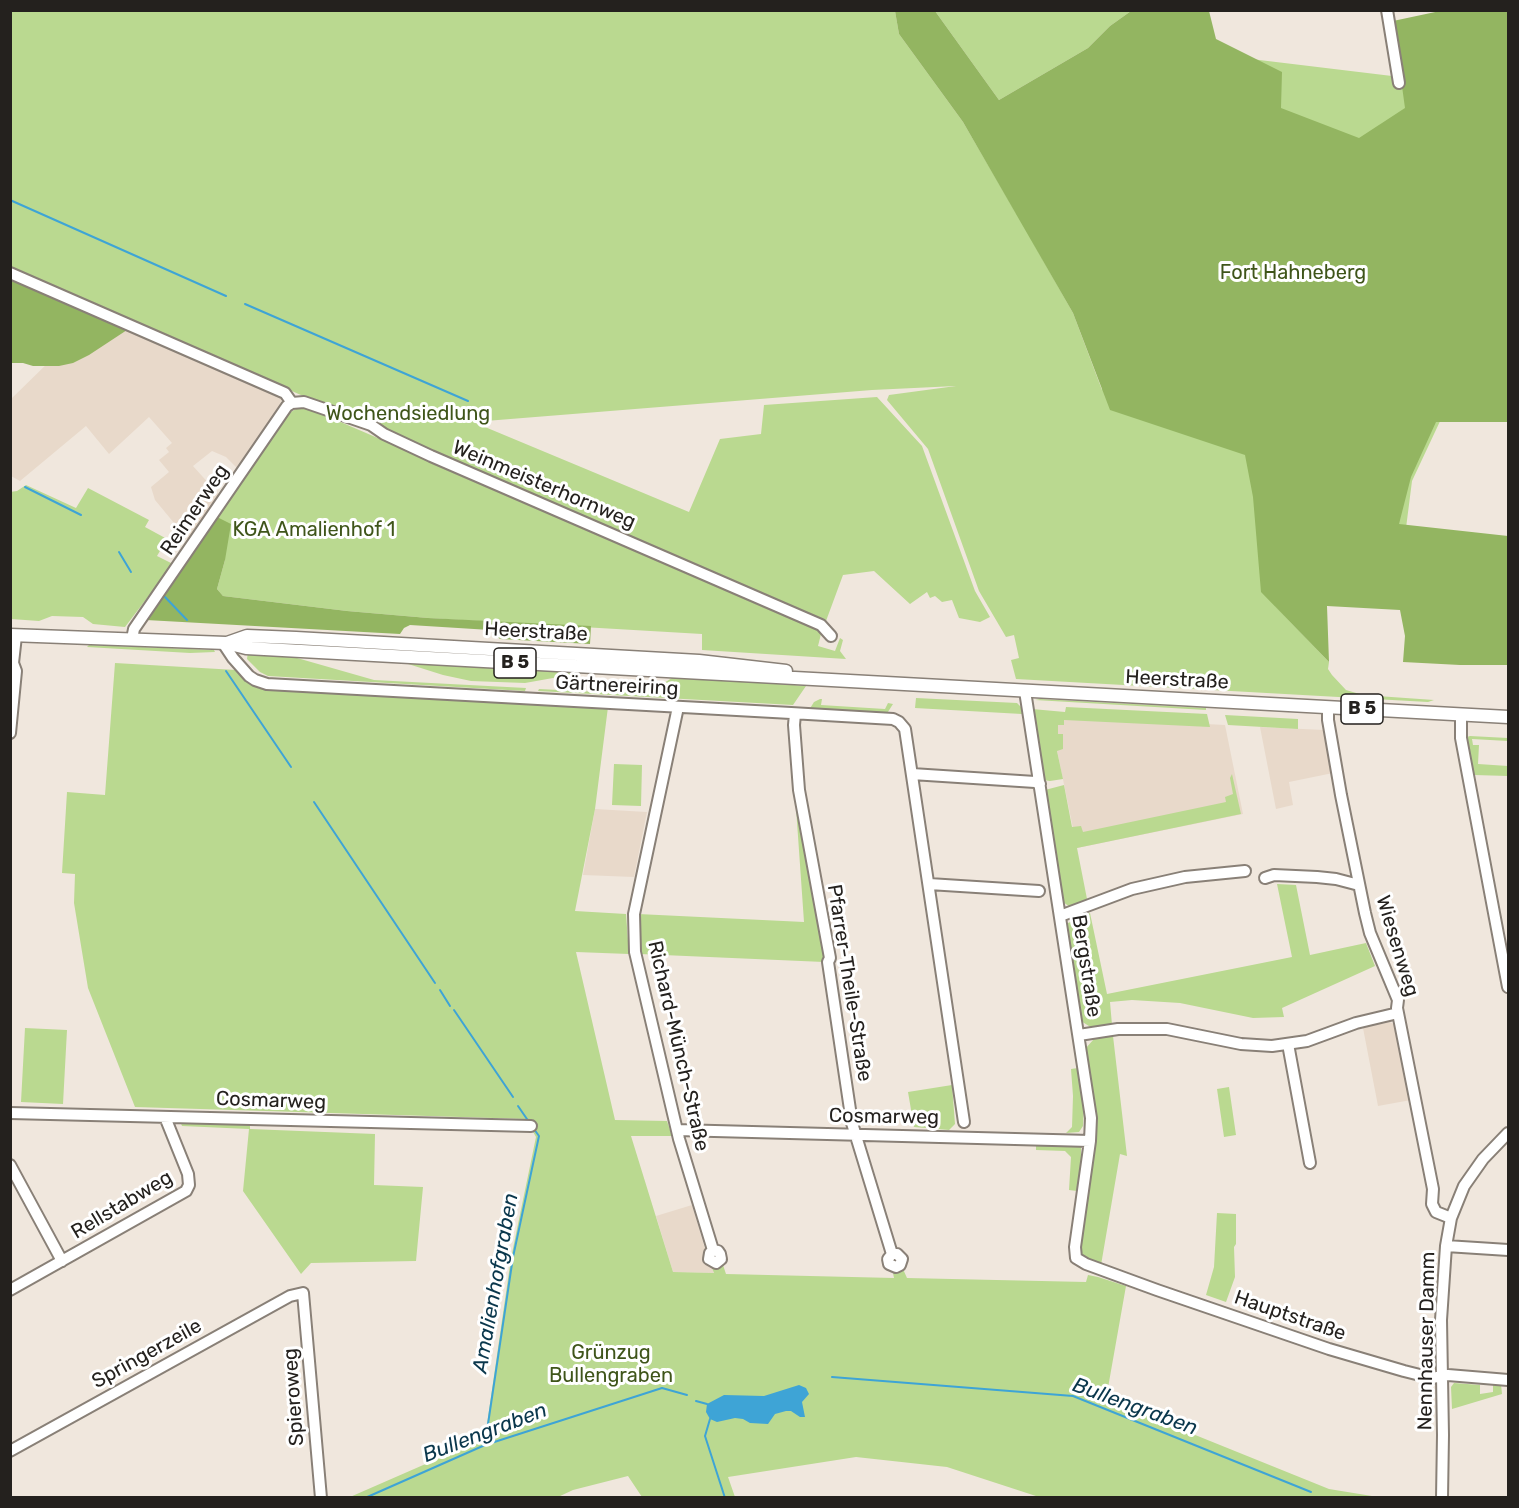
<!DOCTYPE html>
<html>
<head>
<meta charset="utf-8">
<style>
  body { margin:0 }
  #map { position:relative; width:1519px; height:1508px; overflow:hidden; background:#f0e7dd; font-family:Rubik,sans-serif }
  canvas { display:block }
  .frame { position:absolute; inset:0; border:12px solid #24211e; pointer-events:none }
</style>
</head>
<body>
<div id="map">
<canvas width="1519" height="1508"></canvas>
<div class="frame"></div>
</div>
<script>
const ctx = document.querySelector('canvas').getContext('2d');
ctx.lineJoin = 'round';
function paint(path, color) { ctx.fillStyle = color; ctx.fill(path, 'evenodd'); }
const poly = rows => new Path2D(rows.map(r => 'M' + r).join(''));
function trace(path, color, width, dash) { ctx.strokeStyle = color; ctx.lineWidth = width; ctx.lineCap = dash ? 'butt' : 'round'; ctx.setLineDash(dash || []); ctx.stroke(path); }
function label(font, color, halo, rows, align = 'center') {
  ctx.font = font + ' Rubik,sans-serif'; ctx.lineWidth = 6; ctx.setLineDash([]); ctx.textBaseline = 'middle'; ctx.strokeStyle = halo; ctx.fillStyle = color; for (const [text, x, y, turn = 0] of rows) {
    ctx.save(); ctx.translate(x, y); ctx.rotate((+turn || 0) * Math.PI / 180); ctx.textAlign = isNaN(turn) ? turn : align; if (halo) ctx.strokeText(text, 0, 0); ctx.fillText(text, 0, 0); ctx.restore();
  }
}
paint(poly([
  [96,316,278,394,281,399,280,406,239,470,226,457,212,451,193,466,221,497,189,541,155,500,151,487,169,472,159,460,169,452,166,448,172,443,149,417,109,454,86,426,20,481,11,476,11,399],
  [1050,716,1225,725,1243,814,1077,848],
  [1260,727,1324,730,1333,773,1289,782,1293,805,1276,809],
  [595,809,647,812,634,877,583,875],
  [1390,1022,1397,1026,1411,1100,1378,1106,1363,1028],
  [692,1205,705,1249,703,1260,706,1264,712,1268,714,1273,673,1272,656,1216]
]), '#e8d9ca');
paint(poly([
  [10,11,895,11,899,34,963,122,1016,213,1218,55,1508,90,1442,417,1412,481,1406,528,1275,606,1329,662,1328,669,1332,675,1346,690,1363,695,1434,700,1428,702,1016,679,1011,660,1019,658,1014,635,1006,637,979,591,928,449,887,400,889,395,956,386,872,390,473,422,689,512,720,439,761,434,764,405,877,397,922,446,975,591,990,617,980,622,959,618,952,600,942,602,935,596,930,598,927,592,910,604,874,571,843,575,826,621,326,406,11,268],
  [1031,239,1105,358,1102,390,1073,313],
  [935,11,1131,11,1110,26,1088,48,999,100],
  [298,408,308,408,819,628,821,634,818,646,835,651,840,638,843,640,840,651,846,659,702,650,702,634,428,618,347,611,223,596,217,589,225,560,217,517,287,414],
  [26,485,76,508,88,488,149,520,145,527,167,539,157,556,173,564,125,627,93,624,83,617,52,616,39,621,11,619,10,492,17,491],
  [89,645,214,650,215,652,190,653,87,647],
  [248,652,297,658,374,680,526,688,525,691,268,676,260,672,247,659],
  [323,658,659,676,581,673,525,683,471,681,443,675,405,663],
  [115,663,236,670,248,682,608,707,595,809,575,911,626,914,629,954,576,952,615,1120,667,1121,672,1136,631,1136,673,1272,714,1273,712,1268,723,1265,726,1274,894,1278,893,1273,903,1269,907,1278,1086,1282,1088,1275,1098,1277,1126,1286,1106,1399,1329,1489,1378,1497,1039,1497,947,1467,856,1457,728,1477,735,1497,642,1497,628,1476,573,1490,558,1497,350,1497,485,1438,511,1258,536,1137,526,1119,135,1107,88,988,74,903,75,874,62,873,67,792,105,795],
  [675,676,806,686,793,705,538,691,539,689,619,693,664,683],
  [916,698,1017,703,1021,707,1022,714,915,708],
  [820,699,822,699,821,705,885,709,888,703,893,704,886,715,809,710,814,702],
  [1040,699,1206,708,1206,710,1035,700],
  [1066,707,1207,714,1210,727,1064,720,1064,725,1058,725,1058,734,1063,734,1063,749,1057,751,1063,779,1050,781,1043,780,1032,709,1065,712],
  [1225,715,1298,719,1298,729,1228,725],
  [1470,736,1508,738,1508,741,1472,739,1473,745,1479,745,1478,764,1508,766,1508,776,1474,775,1467,737],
  [614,764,642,765,641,806,612,805],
  [1232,774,1241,814,1077,848,1087,899,1070,907,1063,902,1045,790,1064,785,1072,827,1081,826,1083,832,1226,802,1225,797,1233,794,1230,778],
  [794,779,818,922,821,925,826,960,824,962,640,954,638,914,804,922],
  [1277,884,1296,885,1310,955,1366,943,1375,966,1282,1008,1284,1017,1253,1018,1180,1003,1132,1000,1110,1002,1112,1025,1092,1028,1081,1021,1066,924,1090,913,1107,994,1292,957],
  [25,1028,67,1030,63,1104,21,1102],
  [1113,1036,1127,1156,1120,1154,1101,1265,1088,1260,1079,1251,1094,1147,1085,1049,1094,1039],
  [1078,1068,1084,1106,1083,1126,1079,1132,1066,1133,1072,1127,1073,1096,1071,1069],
  [952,1085,955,1124,949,1130,914,1127,908,1092],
  [1229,1087,1236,1135,1224,1137,1217,1089],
  [180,1121,250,1121,250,1129,375,1134,374,1185,423,1187,416,1261,311,1263,301,1274,243,1191,249,1129,182,1126],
  [1036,1145,1081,1146,1081,1168,1077,1191,1069,1190,1071,1157,1065,1151,1036,1150],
  [1217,1213,1236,1214,1236,1244,1234,1247,1235,1277,1226,1302,1206,1295,1214,1267],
  [1454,1383,1480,1385,1480,1394,1493,1392,1493,1384,1501,1384,1502,1394,1452,1409,1451,1387]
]), '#bad990');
paint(poly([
  [895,11,935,11,999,100,1088,48,1110,26,1131,11,1209,11,1216,39,1282,72,1281,108,1359,138,1405,108,1393,21,1440,11,1508,11,1508,422,1436,422,1411,477,1399,524,1508,536,1508,665,1460,665,1403,662,1405,636,1400,610,1327,606,1329,662,1261,592,1253,497,1245,455,1110,410,1073,313,963,122,899,34],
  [10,278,127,330,89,355,73,363,59,366,33,366,23,363,11,363],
  [217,517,231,524,225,560,217,589,223,596,347,611,428,618,591,626,590,644,500,639,490,630,410,625,404,628,400,634,146,620]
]), '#93b561');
paint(poly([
  [799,1385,806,1388,809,1394,802,1402,805,1417,800,1417,791,1411,786,1411,775,1414,768,1424,750,1423,743,1419,735,1418,717,1422,710,1419,706,1412,707,1404,724,1395,764,1396]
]), '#3ea4d6');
trace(poly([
  [10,200,226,296],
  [245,304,468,401],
  [25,487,81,515],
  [119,552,131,572],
  [165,597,187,620],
  [226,671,291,767],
  [314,802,435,983],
  [440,990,450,1006],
  [454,1010,513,1097],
  [518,1106,529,1122],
  [832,1377,1073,1396,1311,1492],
  [696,1401,707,1404],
  [710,1419,705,1436,725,1498],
  [485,1444,513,1257,539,1136,534,1129],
  [365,1498,485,1445,662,1388,687,1395]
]), '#3ea4d6', 2);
const minor = poly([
  [1387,10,1399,83],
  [10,273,285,393,292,403],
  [292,403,304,402,371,425,384,434,431,456,821,625,831,636],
  [132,639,134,629,287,406,292,403],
  [223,643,233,658,249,676,255,680,267,684,791,713,893,719,899,722,905,729,964,1122],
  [1025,691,1091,1118,1090,1141,1075,1247,1076,1258,1086,1264,1157,1290,1329,1349,1404,1371,1432,1378,1448,1375,1508,1380],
  [678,707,634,914,635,952,679,1139,713,1250,718,1251,720,1254,721,1259,716,1263,709,1259,710,1253,713,1250],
  [1328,708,1328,720,1341,795,1365,913,1370,933,1398,1000,1397,1008,1433,1189,1432,1204,1436,1212,1451,1218],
  [795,714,794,725,799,790,830,958,828,962,852,1123,892,1254,897,1254,902,1259,900,1265,896,1267,889,1264,888,1259,892,1254],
  [1461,715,1461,738,1508,987],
  [10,733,16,671,13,663,16,636],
  [912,774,1035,782,1040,784],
  [1265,878,1274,875,1317,877,1336,879,1359,885],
  [929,884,1039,891],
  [1060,916,1132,889,1185,877,1245,871],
  [1079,1035,1118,1029,1167,1029,1241,1044,1272,1046,1307,1041,1356,1023,1398,1013],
  [1288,1044,1310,1163],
  [10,1113,531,1126],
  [677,1130,1090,1141],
  [10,1165,62,1261],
  [1446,1246,1508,1250],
  [10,1290,186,1191,189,1185,188,1174,165,1117],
  [10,1451,290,1296,303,1293,321,1498],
  [1442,1498,1443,1435,1441,1320,1446,1246,1451,1218,1464,1186,1483,1159,1508,1133]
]);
const major = poly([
  [10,635,226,643,246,648,1508,717],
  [227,643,247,636,296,638,699,661,786,671]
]);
trace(minor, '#898077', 14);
trace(major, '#898077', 15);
trace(minor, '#fff', 10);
trace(major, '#fff', 12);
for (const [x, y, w] of [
  [515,663,42],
  [1362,709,42]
]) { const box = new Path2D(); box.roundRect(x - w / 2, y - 15, w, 30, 4.5); ctx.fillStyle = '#fff'; ctx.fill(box); trace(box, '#24211e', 1.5); }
label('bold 18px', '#24211e', null, [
  ["B 5",515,663],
  ["B 5",1362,709]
]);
label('20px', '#3f551a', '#fff', [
  ["Fort Hahneberg",1293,273],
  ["Wochendsiedlung",408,414],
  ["KGA Amalienhof 1",314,530],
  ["Grünzug",611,1353],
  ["Bullengraben",611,1376]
]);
label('20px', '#24211e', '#fff', [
  ["Weinmeisterhornweg",544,485,23],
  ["Reimerweg",195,510,-56],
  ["Heerstraße",536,632,3],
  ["Heerstraße",1177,680,3],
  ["Gärtnereiring",617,686,3],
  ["Wiesenweg",1397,946,73],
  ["Bergstraße",1086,966,81],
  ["Pfarrer-Theile-Straße",849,983,81],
  ["Richard-Münch-Straße",678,1046,77],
  ["Cosmarweg",271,1101,2],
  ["Cosmarweg",884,1117,1],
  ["Rellstabweg",122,1205,-31],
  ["Hauptstraße",1290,1316,19],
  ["Nennhauser Damm",1427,1341,-89],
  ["Springerzeile",147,1354,-29],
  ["Spieroweg",294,1397,-94]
]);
label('italic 21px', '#0a374c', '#fff', [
  ["Amalienhofgraben",496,1283,-80],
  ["Bullengraben",1135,1407,20],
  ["Bullengraben",485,1433,-21]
]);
</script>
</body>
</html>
